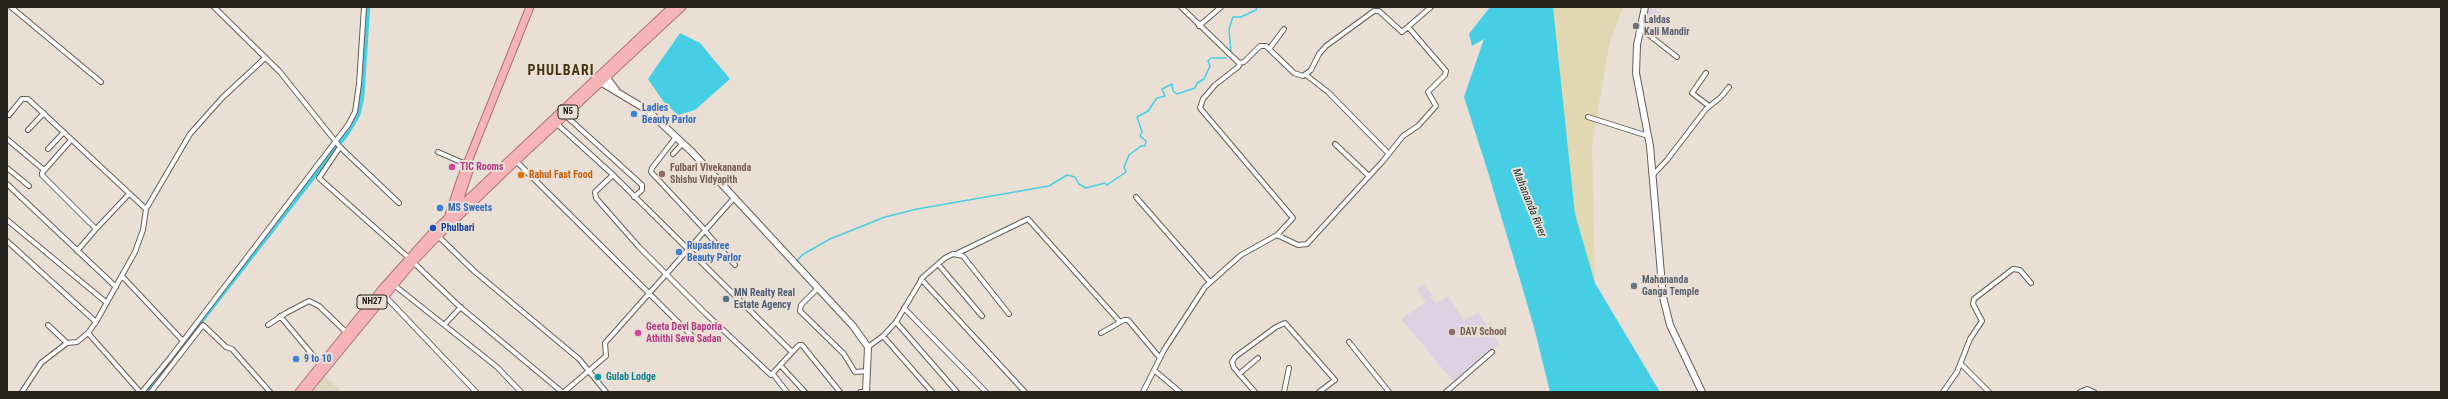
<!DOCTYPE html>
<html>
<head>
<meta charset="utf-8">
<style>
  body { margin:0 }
  #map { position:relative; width:2448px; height:399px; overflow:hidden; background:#e9dfd4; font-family:"Roboto Condensed",sans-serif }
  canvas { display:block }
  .frame { position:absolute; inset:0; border:8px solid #26221e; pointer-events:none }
</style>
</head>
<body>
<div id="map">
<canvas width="2448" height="399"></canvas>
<div class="frame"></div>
</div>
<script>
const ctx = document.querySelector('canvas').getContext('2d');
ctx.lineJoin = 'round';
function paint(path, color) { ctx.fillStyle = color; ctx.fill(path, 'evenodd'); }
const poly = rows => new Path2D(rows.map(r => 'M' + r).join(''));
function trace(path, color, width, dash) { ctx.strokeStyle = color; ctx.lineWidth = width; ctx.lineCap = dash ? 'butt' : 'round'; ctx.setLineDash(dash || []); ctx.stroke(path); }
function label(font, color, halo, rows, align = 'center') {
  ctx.font = font + ' "Roboto Condensed",sans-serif'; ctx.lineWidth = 4; ctx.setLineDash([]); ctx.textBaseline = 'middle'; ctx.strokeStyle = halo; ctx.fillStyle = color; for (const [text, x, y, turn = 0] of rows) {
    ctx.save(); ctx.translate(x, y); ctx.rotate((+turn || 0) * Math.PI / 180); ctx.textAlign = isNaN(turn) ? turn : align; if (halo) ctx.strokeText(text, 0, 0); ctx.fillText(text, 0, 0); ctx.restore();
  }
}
paint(poly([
  [1648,7,1664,14,1651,33,1641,27],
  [1423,284,1433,295,1430,297,1436,304,1448,296,1464,321,1478,312,1499,344,1453,381,1401,319,1426,302,1417,290]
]), '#dfd1e4');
paint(poly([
  [323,375,342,392,309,392]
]), '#dfd6c1');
paint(poly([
  [1553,7,1623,7,1609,45,1592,145,1595,283,1575,214]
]), '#e1d7b2');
paint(poly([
  [1490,7,1553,7,1575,214,1595,283,1660,392,1550,392,1534,327,1488,172,1464,97,1484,39,1472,46,1469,34],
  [680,33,700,43,730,79,695,110,678,115,663,101,648,79]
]), '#46cfe4');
trace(poly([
  [1231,53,1229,29,1233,17,1241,17,1256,10,1257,7],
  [797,261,802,255,830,239,885,217,917,209,1049,186,1067,175,1075,177,1079,184,1086,188,1105,183,1107,185,1126,172,1124,167,1129,155,1141,146,1145,146,1146,141,1140,136,1142,132,1137,117,1148,111,1157,98,1165,96,1162,89,1172,84,1173,91,1177,94,1195,88,1197,83,1204,79,1210,66,1208,61,1211,58,1226,58]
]), '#46cfe4', 1.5);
trace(poly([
  [146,392,346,135,358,115,362,98,368,7]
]), '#46cfe4', 4.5);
const minor = poly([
  [11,7,101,82],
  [214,7,280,72,340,147,399,203],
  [1181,7,1239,63,1244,62,1260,46,1266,46,1294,73,1303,76,1311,70,1319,54,1326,46,1374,11,1379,11,1402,32,1431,7],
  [1199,26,1221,7],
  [1640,28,1677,57],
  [1270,48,1284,29],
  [1706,73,1692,93,1709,106],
  [1306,75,1328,92,1388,153],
  [9,115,22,99,28,99,146,209,143,230,135,252,96,322,88,333,140,392],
  [565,115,642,185,642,190,634,197],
  [1588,117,1648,136],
  [556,123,611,173,792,352],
  [28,130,44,113],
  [676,137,652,168,651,172,705,230],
  [7,139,44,170],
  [71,140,42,173,42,175,96,229,77,251],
  [1335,144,1369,176],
  [340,147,319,178,409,258],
  [48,149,64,132],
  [438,152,468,165],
  [673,154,683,143],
  [516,161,696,340],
  [7,168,29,186],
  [613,175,595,192,596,198,639,247,705,313,771,375,799,345,802,345,840,392],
  [1652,176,1667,160,1706,109,1721,97,1729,87],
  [7,184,116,287],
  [1136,197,1210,282],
  [146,209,190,134,222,98,265,58],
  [7,220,107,303],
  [96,229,129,194],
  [705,231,735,265],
  [1277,235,1298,245,1307,244,1383,161,1403,136,1418,126,1436,106,1428,92,1445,75,1446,71,1409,28],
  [438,236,474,271,579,359,606,392],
  [7,241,96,322],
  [958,253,1028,219,1120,322],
  [413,262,459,306,562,392],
  [938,264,982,316],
  [122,276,183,341],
  [921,279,1025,392],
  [394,285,497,367,521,392],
  [817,289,801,305,800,311,844,354,855,372,867,371],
  [385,296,476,392],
  [904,308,986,392],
  [280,316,321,365],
  [896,322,957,392],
  [445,324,461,307],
  [48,325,67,343,77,342,88,333],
  [268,325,286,313,309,301,319,306,347,333],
  [1101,333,1124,320,1128,320,1160,358],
  [883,336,932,392],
  [1349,342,1389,392],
  [868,347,883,336,896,322,923,277,945,258,953,254,963,256,1009,314],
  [1961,364,1989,392],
  [781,366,805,392],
  [1154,370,1180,392],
  [773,374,787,392],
  [1239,374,1258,358],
  [22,392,41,363,67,343],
  [142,392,170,358,348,125,355,112,359,84,364,7],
  [151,392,203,325,226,347,232,349,270,392],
  [564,392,606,356,605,343,734,198],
  [860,392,863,392],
  [1143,392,1164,350,1205,287,1241,255,1277,235,1293,218,1200,108,1203,99,1215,85,1238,67,1240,64],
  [1255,392,1234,368,1232,362,1235,357,1276,327,1285,323,1335,380,1319,392],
  [1284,392,1289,368],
  [1446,392,1492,352],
  [1943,392,1957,372,1970,339,1982,321,1973,304,1974,299,2013,269,2020,270,2031,283],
  [2080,392,2087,389,2094,392]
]);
const secondary = poly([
  [1645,7,1637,45,1636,73,1650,146,1663,297,1670,325,1702,392],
  [604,74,616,90],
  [597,80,647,110,692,152,853,326,868,347,866,392]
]);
const trunk = poly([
  [457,207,470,168],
  [449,215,461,179,530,7],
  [299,392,382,289,432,233,672,7],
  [306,392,413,262,438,236,516,161,682,7]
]);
trace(minor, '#675e55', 6);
trace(secondary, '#675e55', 8);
trace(trunk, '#ac7477', 9);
trace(minor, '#fff', 4);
trace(secondary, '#fff', 6);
trace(trunk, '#f6b3b8', 7);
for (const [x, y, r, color] of [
  [1636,26,4,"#6b7280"],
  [634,114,4,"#3f7fe0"],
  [452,167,4,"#d1479c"],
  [662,174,4,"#8d6e63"],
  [521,175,4,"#e8710a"],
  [440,208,4,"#3f7fe0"],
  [433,228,4,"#1a4fb4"],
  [679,252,4,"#3f7fe0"],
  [1634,286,4,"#6b7280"],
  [726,299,4,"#5c6f8a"],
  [1452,332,4,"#8d6e63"],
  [638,333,4,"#d1479c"],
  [296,359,4,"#3f7fe0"],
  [598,377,4,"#0f9aa8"]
]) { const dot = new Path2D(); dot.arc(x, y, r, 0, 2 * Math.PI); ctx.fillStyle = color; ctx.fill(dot); trace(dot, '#e9dfd4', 1.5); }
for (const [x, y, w] of [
  [568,112,20],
  [372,302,30]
]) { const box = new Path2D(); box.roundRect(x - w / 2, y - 7, w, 14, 3); ctx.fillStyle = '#e9dfd4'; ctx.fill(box); trace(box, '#26221e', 1); }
label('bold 9px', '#26221e', null, [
  ["N5",568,112],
  ["NH27",372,302]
]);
label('bold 10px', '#5b616d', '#e9dfd4', [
  ["Laldas",1644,20],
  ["Kali Mandir",1644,32],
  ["Mahananda",1642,280],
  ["Ganga Temple",1642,292]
], 'left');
label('bold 10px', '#366cbe', '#e9dfd4', [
  ["Ladies",642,108],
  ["Beauty Parlor",642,120],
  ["MS Sweets",448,208],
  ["Rupashree",687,246],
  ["Beauty Parlor",687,258],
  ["9 to 10",304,359]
], 'left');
label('bold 10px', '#b23c85', '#e9dfd4', [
  ["TIC Rooms",460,167],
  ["Geeta Devi Baporia",646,327],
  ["Athithi Seva Sadan",646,339]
], 'left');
label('bold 10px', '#785e54', '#e9dfd4', [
  ["Fulbari Vivekananda",670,168],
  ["Shishu Vidyapith",670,180],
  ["DAV School",1460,332]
], 'left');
label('bold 10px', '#c56008', '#e9dfd4', [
  ["Rahul Fast Food",529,175]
], 'left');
label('bold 10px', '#164399', '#e9dfd4', [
  ["Phulbari",441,228]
], 'left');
label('bold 10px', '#4e5e75', '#e9dfd4', [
  ["MN Realty Real",734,293],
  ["Estate Agency",734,305]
], 'left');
label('bold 10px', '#0d838f', '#e9dfd4', [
  ["Gulab Lodge",606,377]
], 'left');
label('italic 11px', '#21383c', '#e9dfd4', [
  ["Mahananda River",1529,203,68]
]);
ctx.letterSpacing = '1px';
label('bold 14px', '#47330c', '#e9dfd4', [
  ["PHULBARI",561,71]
]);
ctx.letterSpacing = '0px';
</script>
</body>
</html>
